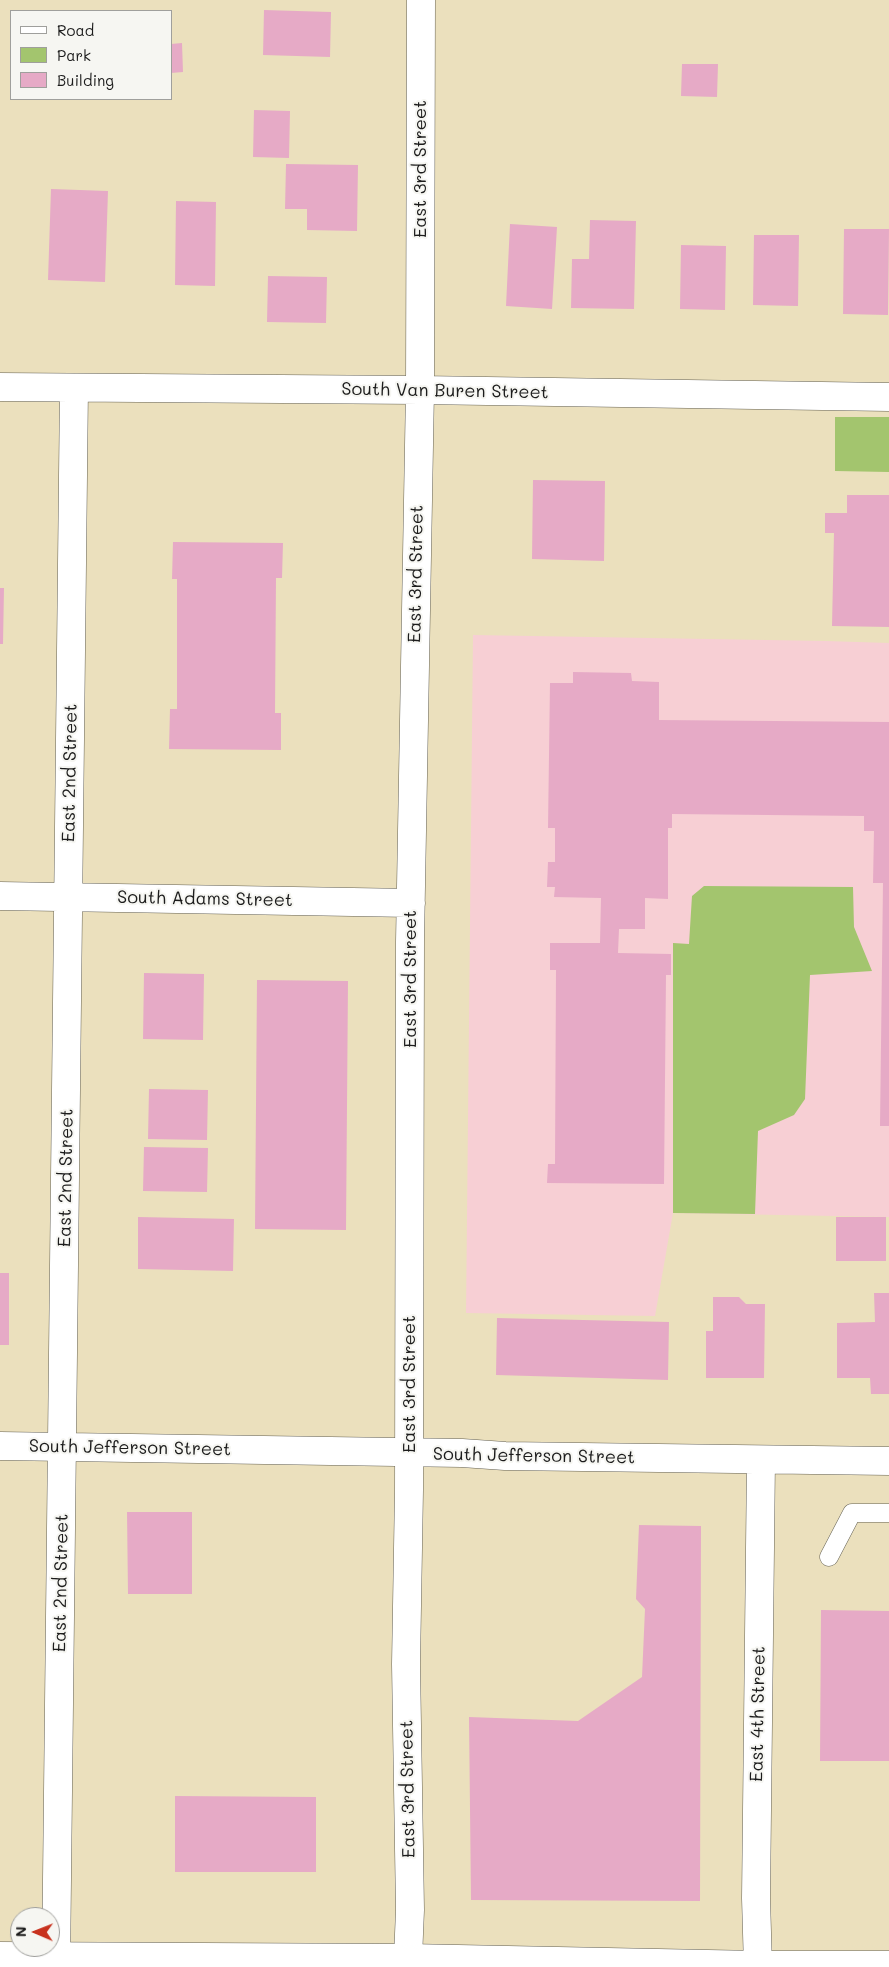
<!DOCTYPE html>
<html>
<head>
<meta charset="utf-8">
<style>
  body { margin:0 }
  #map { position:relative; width:889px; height:1967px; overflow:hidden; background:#ebe0bd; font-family:Mali,sans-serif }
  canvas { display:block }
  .legend { position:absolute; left:10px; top:10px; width:162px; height:90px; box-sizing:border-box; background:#f6f6f2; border:1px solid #9f9f9c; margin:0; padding:6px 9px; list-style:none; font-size:15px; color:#1c1c1c }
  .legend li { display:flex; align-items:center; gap:10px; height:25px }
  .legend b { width:25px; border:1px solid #9f9f9c }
  .north { position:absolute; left:10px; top:1907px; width:50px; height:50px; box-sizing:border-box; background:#f6f6f2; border:1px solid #9f9f9c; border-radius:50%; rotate:271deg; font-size:14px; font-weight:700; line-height:20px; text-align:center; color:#1c1c1c }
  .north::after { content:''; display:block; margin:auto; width:18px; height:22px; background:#c8321e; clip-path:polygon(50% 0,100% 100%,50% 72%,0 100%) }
</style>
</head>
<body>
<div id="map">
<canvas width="889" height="1967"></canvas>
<ul class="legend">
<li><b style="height:6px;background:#fff"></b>Road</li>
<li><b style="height:14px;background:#a3c56e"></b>Park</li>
<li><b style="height:14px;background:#e6aac6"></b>Building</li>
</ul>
<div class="north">N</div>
</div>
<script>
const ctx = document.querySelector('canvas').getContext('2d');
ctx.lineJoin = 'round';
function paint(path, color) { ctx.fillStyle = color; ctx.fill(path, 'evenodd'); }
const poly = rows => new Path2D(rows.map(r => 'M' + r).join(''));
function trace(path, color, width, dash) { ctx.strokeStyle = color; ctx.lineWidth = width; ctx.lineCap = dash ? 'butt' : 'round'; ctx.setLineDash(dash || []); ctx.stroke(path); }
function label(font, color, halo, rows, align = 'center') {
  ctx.font = font + ' Mali,sans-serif'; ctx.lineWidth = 4; ctx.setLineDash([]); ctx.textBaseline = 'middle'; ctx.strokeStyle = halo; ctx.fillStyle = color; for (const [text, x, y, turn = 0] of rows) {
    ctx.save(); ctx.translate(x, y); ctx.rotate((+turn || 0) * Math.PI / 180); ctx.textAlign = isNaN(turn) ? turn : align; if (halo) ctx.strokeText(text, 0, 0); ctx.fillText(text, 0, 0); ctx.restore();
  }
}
paint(poly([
  [473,635,826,641,889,643,889,1217,673,1213,655,1316,466,1313]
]), '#f7cfd4');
paint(poly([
  [835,417,889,417,889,472,835,471],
  [704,886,853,887,854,927,872,971,810,975,805,1099,794,1115,758,1131,755,1214,673,1213,673,943,689,944,692,896]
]), '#a3c56e');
paint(poly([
  [264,10,331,12,330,57,263,55],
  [182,43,183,72,171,73,171,44],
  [682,64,718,64,717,97,681,96],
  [254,110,290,111,289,158,253,157],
  [286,164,358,165,357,231,307,230,307,209,285,209],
  [51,189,108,191,105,282,48,280],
  [176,201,216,202,215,286,175,285],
  [590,220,636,221,634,309,571,308,572,259,589,259],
  [510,224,557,227,552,309,506,306],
  [844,229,889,229,888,315,843,314],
  [754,235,799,235,798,306,753,305],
  [681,245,726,246,725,310,680,309],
  [268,276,327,277,326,323,267,322],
  [533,480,605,481,604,561,532,559],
  [847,495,889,495,889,627,832,626,834,533,825,533,825,513,847,513],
  [173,542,283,543,282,578,276,578,275,713,281,713,281,750,169,749,170,709,177,709,177,579,172,579],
  [0,588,4,588,3,644,0,644],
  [573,672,631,673,632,681,659,682,659,720,889,722,889,1126,880,1126,883,883,873,883,874,831,864,831,864,816,672,814,672,828,668,828,668,899,645,898,645,929,619,929,618,953,671,954,671,975,666,975,664,1184,547,1183,548,1164,555,1164,556,970,550,970,550,943,600,943,601,898,554,897,555,887,547,887,548,862,555,862,555,828,548,828,550,683,573,683],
  [144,973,204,974,203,1040,143,1039],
  [257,980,348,981,346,1230,255,1229],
  [149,1089,208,1090,207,1140,148,1139],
  [144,1147,208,1148,207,1192,143,1191],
  [138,1217,234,1219,233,1271,138,1269],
  [836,1217,886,1217,886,1261,836,1261],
  [0,1273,9,1273,9,1345,0,1345],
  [874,1293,889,1293,889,1394,871,1394,870,1378,837,1378,837,1323,875,1322],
  [713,1297,739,1297,746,1304,765,1304,764,1378,706,1378,706,1331,713,1331],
  [497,1318,669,1322,668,1380,496,1375],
  [127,1512,192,1512,192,1594,128,1594],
  [639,1525,701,1526,700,1901,471,1900,469,1717,578,1721,642,1677,645,1609,636,1599],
  [821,1610,889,1611,889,1761,820,1761],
  [175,1796,316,1797,316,1872,175,1872]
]), '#e6aac6');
const lane = poly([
  [829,1557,852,1513,889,1513]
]);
const street = poly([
  [0,387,420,390,889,397],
  [0,896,411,903],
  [0,1446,462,1453,505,1456,889,1461],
  [408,1958,410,1910,406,1664,409,1490,410,941,420,390,421,0],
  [56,1967,74,388],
  [758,1967,756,1898,761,1460]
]);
const highway = poly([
  [0,1956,408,1958,758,1965,889,1965]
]);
trace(lane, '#646154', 19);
trace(street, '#646154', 29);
trace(highway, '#646154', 29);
trace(lane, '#fff', 18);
trace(street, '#fff', 28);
trace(highway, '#fff', 28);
label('18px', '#1c1c1c', '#f6f6f2', [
  ["East 3rd Street",420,169,-90],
  ["South Van Buren Street",445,391,1],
  ["East 3rd Street",416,574,-89],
  ["East 2nd Street",70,773,-89],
  ["South Adams Street",205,899,1],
  ["East 3rd Street",410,979,-90],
  ["East 2nd Street",66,1178,-89],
  ["East 3rd Street",409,1384,-90],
  ["South Jefferson Street",130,1448,1],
  ["South Jefferson Street",534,1456,1],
  ["East 2nd Street",61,1583,-89],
  ["East 4th Street",758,1714,-89],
  ["East 3rd Street",408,1789,-91]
]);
</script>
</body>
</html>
